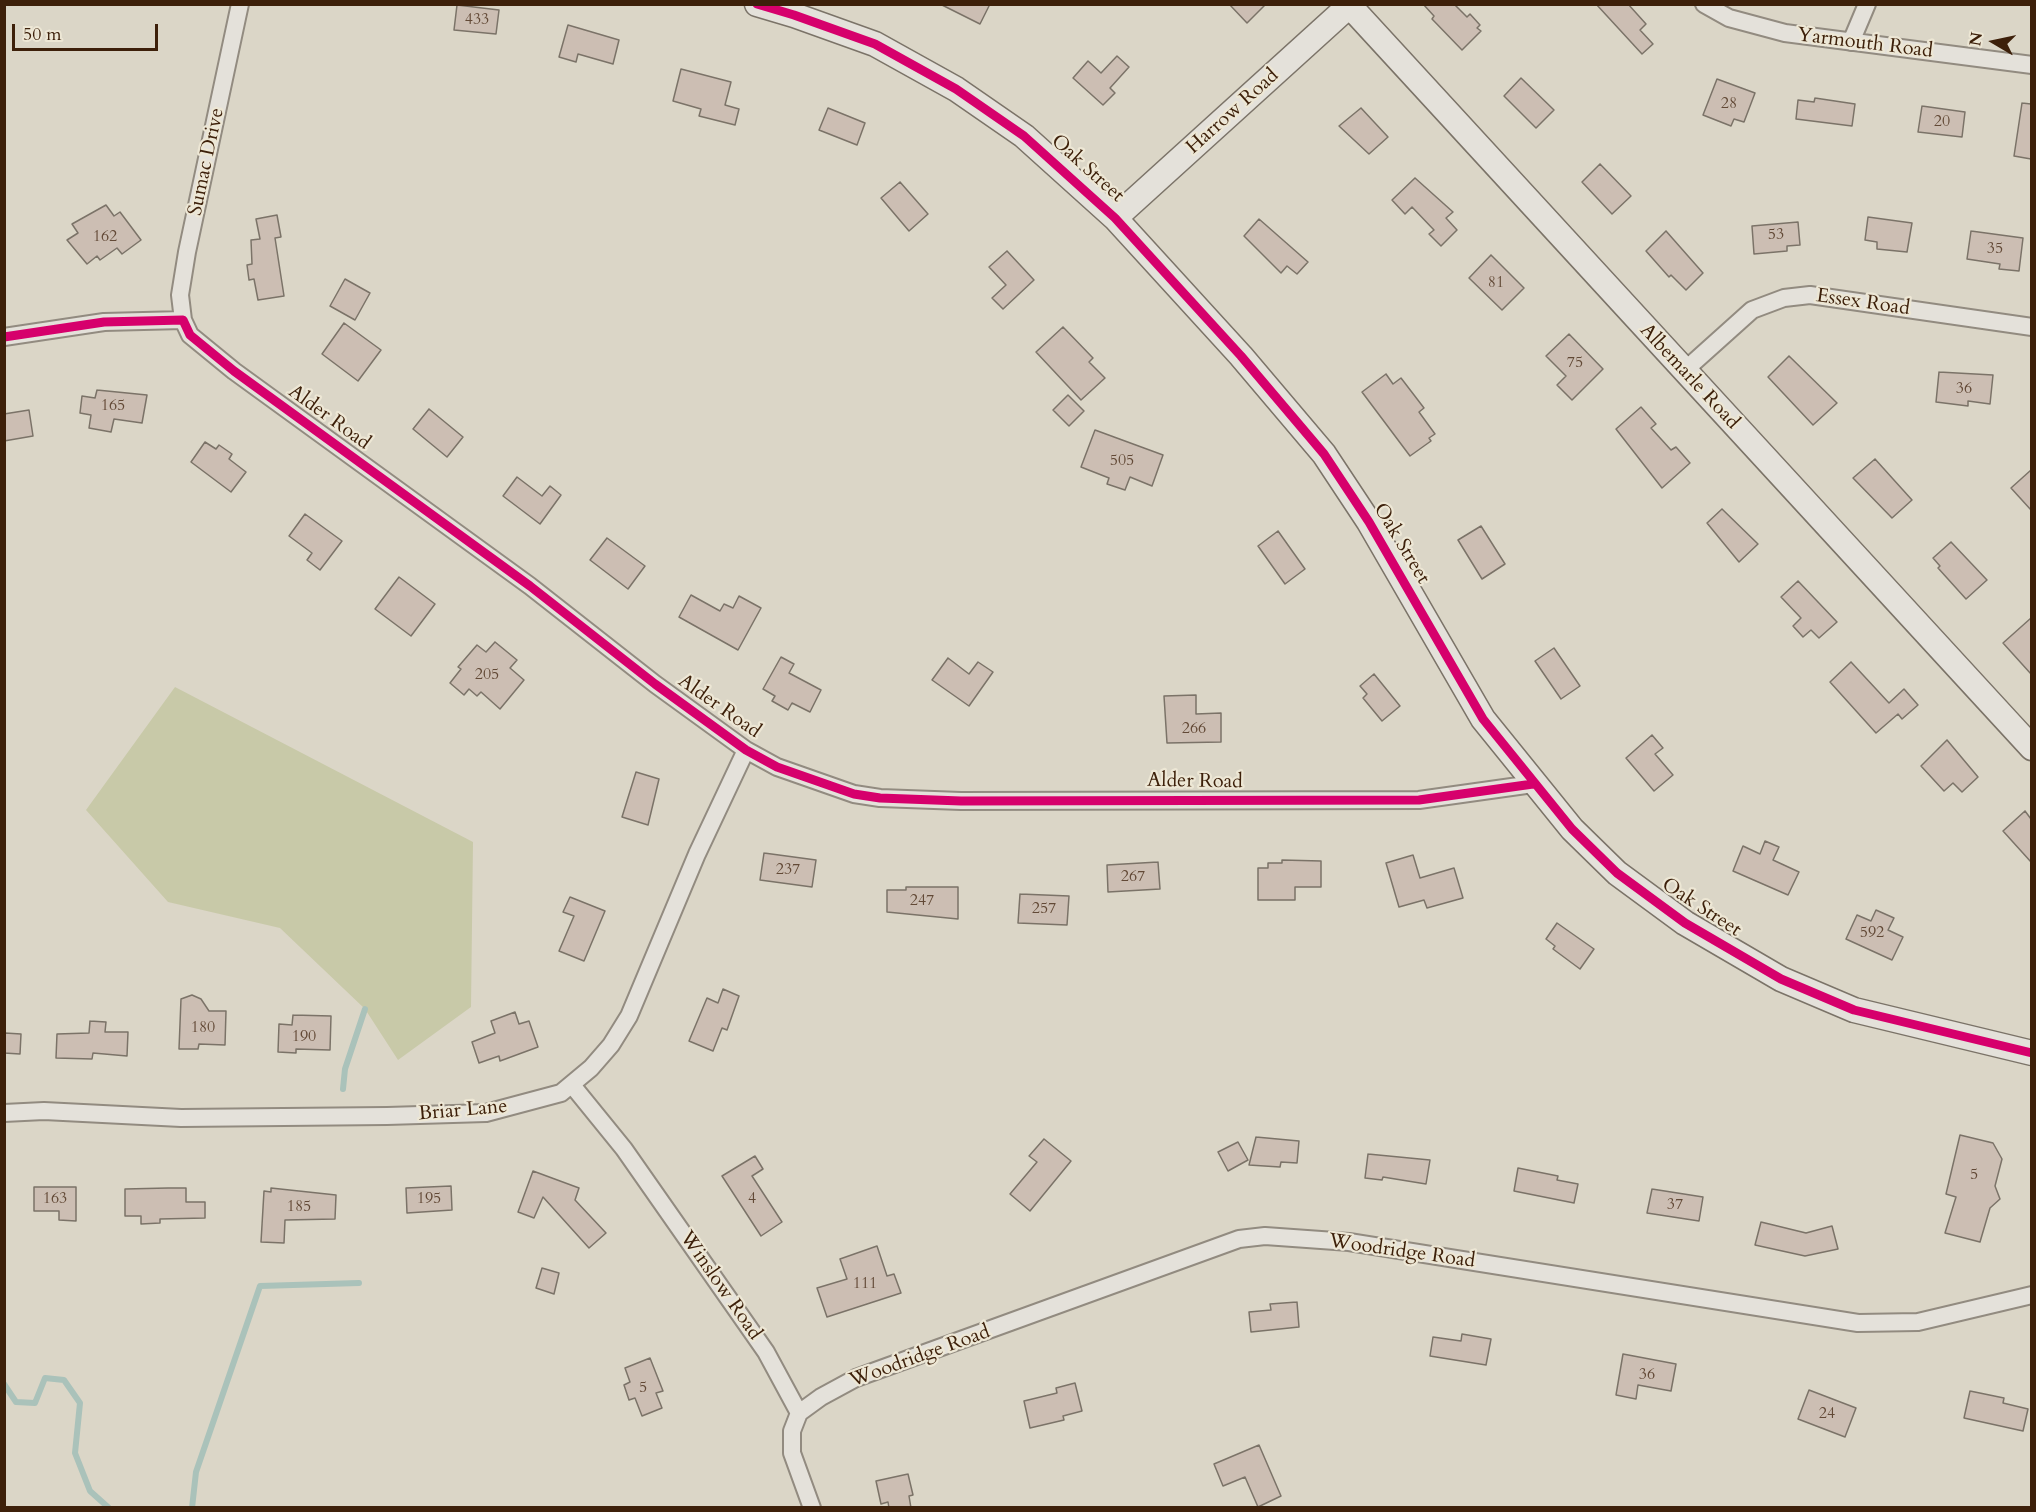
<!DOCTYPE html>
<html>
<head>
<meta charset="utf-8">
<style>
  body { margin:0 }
  #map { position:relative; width:2036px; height:1512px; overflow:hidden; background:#dbd6c7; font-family:Cardo,serif }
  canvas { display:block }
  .frame { position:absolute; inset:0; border:6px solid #3d200a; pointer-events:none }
  .north { position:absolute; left:1964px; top:12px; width:60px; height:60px; -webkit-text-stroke:4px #ede7d5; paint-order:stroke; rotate:279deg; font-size:16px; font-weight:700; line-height:24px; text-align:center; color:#3d200a }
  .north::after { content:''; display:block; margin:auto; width:21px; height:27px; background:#3d200a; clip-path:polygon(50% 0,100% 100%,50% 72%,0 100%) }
  .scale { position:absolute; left:12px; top:24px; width:146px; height:27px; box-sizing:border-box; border:3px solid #3d200a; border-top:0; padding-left:8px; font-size:18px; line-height:21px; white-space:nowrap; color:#3d200a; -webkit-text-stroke:4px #ede7d5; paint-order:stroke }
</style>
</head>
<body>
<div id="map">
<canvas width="2036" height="1512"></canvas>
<div class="frame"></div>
<div class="north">N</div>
<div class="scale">50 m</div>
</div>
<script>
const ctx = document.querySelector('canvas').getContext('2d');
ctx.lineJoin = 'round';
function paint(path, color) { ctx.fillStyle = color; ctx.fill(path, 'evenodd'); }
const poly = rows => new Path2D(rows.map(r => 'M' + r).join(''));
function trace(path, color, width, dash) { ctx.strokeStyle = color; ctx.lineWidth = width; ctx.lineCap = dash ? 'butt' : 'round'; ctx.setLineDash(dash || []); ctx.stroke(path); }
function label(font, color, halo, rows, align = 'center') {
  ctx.font = font + ' Cardo,serif'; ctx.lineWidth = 4.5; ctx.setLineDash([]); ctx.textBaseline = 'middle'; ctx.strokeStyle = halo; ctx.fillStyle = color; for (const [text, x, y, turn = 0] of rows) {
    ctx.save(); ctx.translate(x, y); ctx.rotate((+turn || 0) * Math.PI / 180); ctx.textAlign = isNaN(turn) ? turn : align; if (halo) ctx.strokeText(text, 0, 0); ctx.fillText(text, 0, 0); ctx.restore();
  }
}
paint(poly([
  [175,687,473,842,471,1007,398,1060,365,1009,280,928,168,902,86,810]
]), '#c8c9a8');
trace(poly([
  [343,1089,345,1069,365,1009],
  [4,1384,16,1402,35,1403,45,1378,64,1380,80,1403,75,1453,90,1491,109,1508],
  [192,1508,196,1472,260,1286,359,1283]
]), '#aac2ba', 6);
const building = poly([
  [940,4,990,4,980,24,940,4],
  [1229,4,1266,4,1247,23,1229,4],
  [1423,4,1454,4,1467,17,1470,14,1480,25,1477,28,1481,31,1462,50,1432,19,1434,16,1423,4],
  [1596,4,1628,4,1646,24,1640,30,1653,44,1642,54,1596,4],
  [457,5,499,10,496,34,454,30,457,5],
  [568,25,619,40,613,64,578,54,576,62,559,57,568,25],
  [1117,56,1129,67,1110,88,1115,93,1103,105,1073,78,1088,61,1101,73,1117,56],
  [681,69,731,82,725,105,739,109,735,125,699,116,701,109,673,101,681,69],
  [1521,78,1554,110,1536,128,1504,96,1521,78],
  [1717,79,1755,93,1744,122,1734,119,1731,126,1703,115,1717,79],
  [1815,98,1855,104,1852,126,1796,119,1798,100,1814,102,1815,98],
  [2022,103,2031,104,2031,159,2014,156,2022,103],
  [1922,106,1965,112,1962,137,1918,132,1922,106],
  [828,108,865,123,857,145,819,130,828,108],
  [1361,108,1388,137,1369,154,1339,126,1361,108],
  [1600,164,1631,196,1612,214,1582,182,1600,164],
  [1415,178,1453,212,1446,218,1457,230,1441,246,1429,234,1434,230,1412,207,1405,214,1392,200,1415,178],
  [900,182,928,214,909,231,881,198,900,182],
  [106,205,114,216,120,212,141,240,122,254,117,248,100,260,97,256,87,264,67,240,78,233,72,224,106,205],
  [277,215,281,237,275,238,284,296,258,300,254,279,249,280,247,265,252,264,251,240,260,239,256,219,277,215],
  [1868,217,1912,223,1907,252,1877,249,1877,242,1865,240,1868,217],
  [1259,219,1308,262,1297,274,1287,266,1281,273,1244,236,1259,219],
  [1798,222,1800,245,1787,246,1787,251,1754,254,1752,226,1798,222],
  [1666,231,1703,273,1686,290,1671,275,1669,277,1646,251,1666,231],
  [1971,231,2023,238,2019,271,1999,269,2000,264,1967,259,1971,231],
  [1007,251,1034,280,1003,309,992,298,1006,285,989,267,1007,251],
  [1491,255,1524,288,1502,310,1469,278,1491,255],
  [345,279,370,293,355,320,330,306,345,279],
  [344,323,381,350,358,381,322,354,344,323],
  [1063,327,1093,358,1089,362,1105,378,1081,400,1036,352,1063,327],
  [1569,334,1603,369,1572,400,1557,385,1566,376,1546,356,1569,334],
  [1789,356,1837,403,1813,425,1768,377,1789,356],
  [1939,372,1993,375,1990,404,1968,401,1968,406,1936,402,1939,372],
  [1386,374,1393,384,1401,378,1424,408,1419,412,1435,434,1429,438,1431,441,1410,456,1362,392,1386,374],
  [97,390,147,395,142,423,114,419,111,432,89,428,91,415,80,413,82,396,95,398,97,390],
  [1068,395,1084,411,1069,426,1053,410,1068,395],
  [1641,407,1656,424,1651,428,1671,450,1676,447,1690,463,1662,488,1616,429,1641,407],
  [429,409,463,437,447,457,413,429,429,409],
  [29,410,33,436,4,441,4,414,29,410],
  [1095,430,1163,455,1152,486,1130,477,1125,490,1107,484,1109,478,1081,467,1095,430],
  [205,442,216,449,219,445,232,454,229,459,246,472,231,492,191,462,205,442],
  [1875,459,1912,500,1892,518,1853,478,1875,459],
  [2031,470,2031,510,2011,488,2031,470],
  [517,477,542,496,550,486,561,495,540,524,503,496,517,477],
  [1722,509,1758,544,1739,562,1707,523,1722,509],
  [305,514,342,541,320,570,307,560,312,553,289,536,305,514],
  [1481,526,1505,564,1482,579,1458,540,1481,526],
  [1278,531,1305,569,1285,584,1258,546,1278,531],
  [607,538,645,566,628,589,590,560,607,538],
  [1951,542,1987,580,1966,599,1938,568,1940,566,1933,558,1951,542],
  [399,577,435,604,411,636,375,609,399,577],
  [1798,581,1837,622,1819,638,1811,630,1803,637,1793,626,1801,618,1781,597,1798,581],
  [691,595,720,611,724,604,733,608,739,596,761,608,738,650,679,617,691,595],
  [2031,618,2031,674,2003,643,2031,618],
  [495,642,517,660,510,668,524,680,500,709,481,692,477,696,469,689,464,695,450,683,461,669,458,667,477,645,486,652,495,642],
  [1554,648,1580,686,1561,699,1535,661,1554,648],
  [781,657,794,664,789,673,821,690,810,712,792,703,788,710,772,701,775,696,763,689,781,657],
  [948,658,969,674,978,662,993,672,969,706,932,680,948,658],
  [1851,662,1889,703,1904,689,1918,705,1902,719,1898,714,1876,733,1830,682,1851,662],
  [1374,674,1400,706,1382,721,1363,698,1367,694,1360,686,1374,674],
  [1196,695,1196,714,1221,713,1221,742,1167,743,1164,696,1196,695],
  [1652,735,1663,748,1655,754,1673,775,1654,791,1626,758,1652,735],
  [1947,740,1978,777,1962,792,1953,783,1944,791,1921,766,1947,740],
  [636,772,659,779,648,825,622,817,636,772],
  [2025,811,2031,819,2031,862,2003,831,2025,811],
  [1765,841,1779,847,1773,860,1799,872,1788,895,1733,871,1743,846,1760,854,1765,841],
  [764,853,816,860,812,887,760,880,764,853],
  [1413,855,1420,878,1454,868,1463,898,1427,908,1424,900,1399,907,1386,863,1413,855],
  [1282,860,1321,861,1321,887,1295,887,1295,900,1258,900,1258,868,1268,868,1268,863,1282,863,1282,860],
  [1158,862,1160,889,1108,892,1107,865,1158,862],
  [906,887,958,887,958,919,887,912,887,890,906,890,906,887],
  [1020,894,1069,896,1067,925,1018,923,1020,894],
  [570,897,605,911,584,961,559,951,574,916,563,912,570,897],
  [1876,910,1894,918,1888,930,1903,937,1892,960,1846,939,1857,915,1871,921,1876,910],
  [1557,923,1594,949,1580,969,1553,949,1555,946,1546,939,1557,923],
  [723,989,739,996,727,1030,722,1028,713,1051,689,1041,707,998,718,1003,723,989],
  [192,995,201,999,209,1011,226,1011,225,1045,199,1044,198,1049,179,1049,181,999,192,995],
  [515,1012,519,1024,529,1021,538,1047,500,1061,499,1056,479,1063,472,1042,495,1033,491,1021,515,1012],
  [293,1015,331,1016,330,1050,296,1049,296,1053,278,1052,279,1024,292,1025,293,1015],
  [90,1021,106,1022,105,1032,128,1032,127,1056,93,1053,92,1059,56,1058,57,1034,89,1033,90,1021],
  [5,1033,21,1034,20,1054,4,1053,5,1033],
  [1960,1135,1993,1143,2002,1159,1995,1186,2000,1199,1990,1208,1980,1242,1945,1233,1956,1197,1946,1194,1960,1135],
  [1256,1137,1299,1141,1297,1163,1281,1162,1280,1167,1249,1165,1256,1137],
  [1044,1139,1071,1161,1030,1211,1010,1194,1037,1162,1029,1156,1044,1139],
  [1238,1142,1248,1160,1228,1171,1218,1152,1238,1142],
  [1368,1154,1430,1160,1426,1184,1383,1177,1382,1180,1365,1178,1368,1154],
  [755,1156,763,1169,752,1176,782,1222,761,1236,722,1176,755,1156],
  [1518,1168,1558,1176,1557,1180,1578,1184,1574,1203,1514,1191,1518,1168],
  [533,1171,579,1188,575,1200,606,1233,589,1248,543,1197,534,1218,518,1212,533,1171],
  [451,1186,452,1210,407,1213,406,1188,451,1186],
  [34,1187,76,1187,76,1221,59,1220,59,1211,34,1211,34,1187],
  [168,1188,186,1188,186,1202,205,1202,205,1218,160,1219,160,1223,141,1224,141,1216,125,1216,125,1189,168,1188],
  [271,1188,336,1195,335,1219,285,1220,284,1243,261,1242,264,1191,271,1192,271,1188],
  [1652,1189,1703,1197,1699,1221,1647,1213,1652,1189],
  [1761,1222,1806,1233,1832,1226,1838,1249,1805,1256,1755,1245,1761,1222],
  [877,1246,887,1276,894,1274,901,1293,827,1317,817,1288,847,1279,840,1259,877,1246],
  [542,1268,559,1273,554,1294,536,1288,542,1268],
  [1297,1302,1299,1327,1251,1332,1249,1312,1271,1310,1270,1304,1297,1302],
  [1462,1334,1491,1339,1486,1365,1430,1356,1433,1337,1461,1341,1462,1334],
  [1623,1354,1676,1364,1671,1391,1638,1385,1636,1399,1616,1395,1623,1354],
  [650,1358,663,1391,656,1393,662,1408,642,1416,635,1398,629,1400,624,1385,630,1382,625,1368,650,1358],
  [1075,1383,1082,1411,1063,1416,1064,1420,1030,1428,1024,1401,1057,1393,1056,1388,1075,1383],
  [1809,1390,1856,1408,1845,1437,1798,1419,1809,1390],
  [1970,1391,2004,1398,2003,1403,2028,1409,2023,1431,1964,1418,1970,1391],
  [1259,1445,1281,1496,1258,1507,1245,1477,1223,1486,1214,1464,1259,1445],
  [908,1474,913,1495,909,1496,911,1508,889,1508,888,1502,881,1504,876,1481,908,1474]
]);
paint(building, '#ccbeb3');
trace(building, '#7b7368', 1.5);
const street = poly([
  [1704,4,1729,18,1785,33,2032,65],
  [1851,42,1867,4],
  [183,320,180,295,187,252,240,4],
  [4,337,104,322,183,320,190,335,234,371,530,586,655,684,746,750,777,767,854,794,880,798,961,801,1419,800,1533,784],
  [1684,371,1752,310,1784,298,1810,295,2032,327],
  [572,1085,624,1149,766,1352,799,1413,792,1431,792,1453,812,1508],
  [4,1113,44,1111,181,1118,387,1116,486,1113,561,1093,591,1068,611,1045,629,1016,697,854,746,750],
  [799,1413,821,1397,856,1378,1239,1239,1265,1236,1349,1242,1858,1323,1918,1322,2032,1295]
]);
const secondary = poly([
  [757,4,794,15,875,44,956,89,1024,136,1115,218,1241,356,1324,454,1369,522,1483,719,1572,829,1617,873,1685,923,1781,979,1854,1010,2032,1053],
  [1348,4,2032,748],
  [1115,218,1351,4]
]);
trace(street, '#928b80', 20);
trace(secondary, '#7b7368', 27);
trace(street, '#e4e1da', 16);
trace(secondary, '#e4e1da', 24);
trace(poly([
  [757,4,794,15,875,44,956,89,1024,136,1115,218,1241,356,1324,454,1369,522,1483,719,1572,829,1617,873,1685,923,1781,979,1854,1010,2032,1053],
  [4,337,104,322,183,320,190,335,234,371,530,586,655,684,746,750,777,767,854,794,880,798,961,801,1419,800,1533,784]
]), '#d6006c', 9);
label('16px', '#624936', null, [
  ["433",477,20],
  ["28",1729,104],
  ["20",1942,122],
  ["53",1776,235],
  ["162",105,237],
  ["35",1995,249],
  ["81",1496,283],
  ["75",1575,363],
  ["36",1964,389],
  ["165",113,406],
  ["505",1122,461],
  ["205",487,675],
  ["266",1194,729],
  ["237",788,870],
  ["267",1133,877],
  ["247",922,901],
  ["257",1044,909],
  ["592",1872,933],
  ["180",203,1028],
  ["190",304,1037],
  ["5",1974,1175],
  ["163",55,1199],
  ["195",429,1199],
  ["4",752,1199],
  ["37",1675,1205],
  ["185",299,1207],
  ["111",865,1284],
  ["36",1647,1375],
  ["5",643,1388],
  ["24",1827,1414]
]);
label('20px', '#3d200a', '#ede7d5', [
  ["Yarmouth Road",1865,44,7],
  ["Harrow Road",1233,112,-42],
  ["Sumac Drive",207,162,-78],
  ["Oak Street",1087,169,42],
  ["Essex Road",1863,303,8],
  ["Albemarle Road",1689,377,47],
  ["Alder Road",329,418,36],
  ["Oak Street",1401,544,59],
  ["Alder Road",719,707,35],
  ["Alder Road",1195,782,1],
  ["Oak Street",1701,908,33],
  ["Briar Lane",463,1111,-5],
  ["Woodridge Road",1402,1252,8],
  ["Winslow Road",720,1286,55],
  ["Woodridge Road",920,1357,-20]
]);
</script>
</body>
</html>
